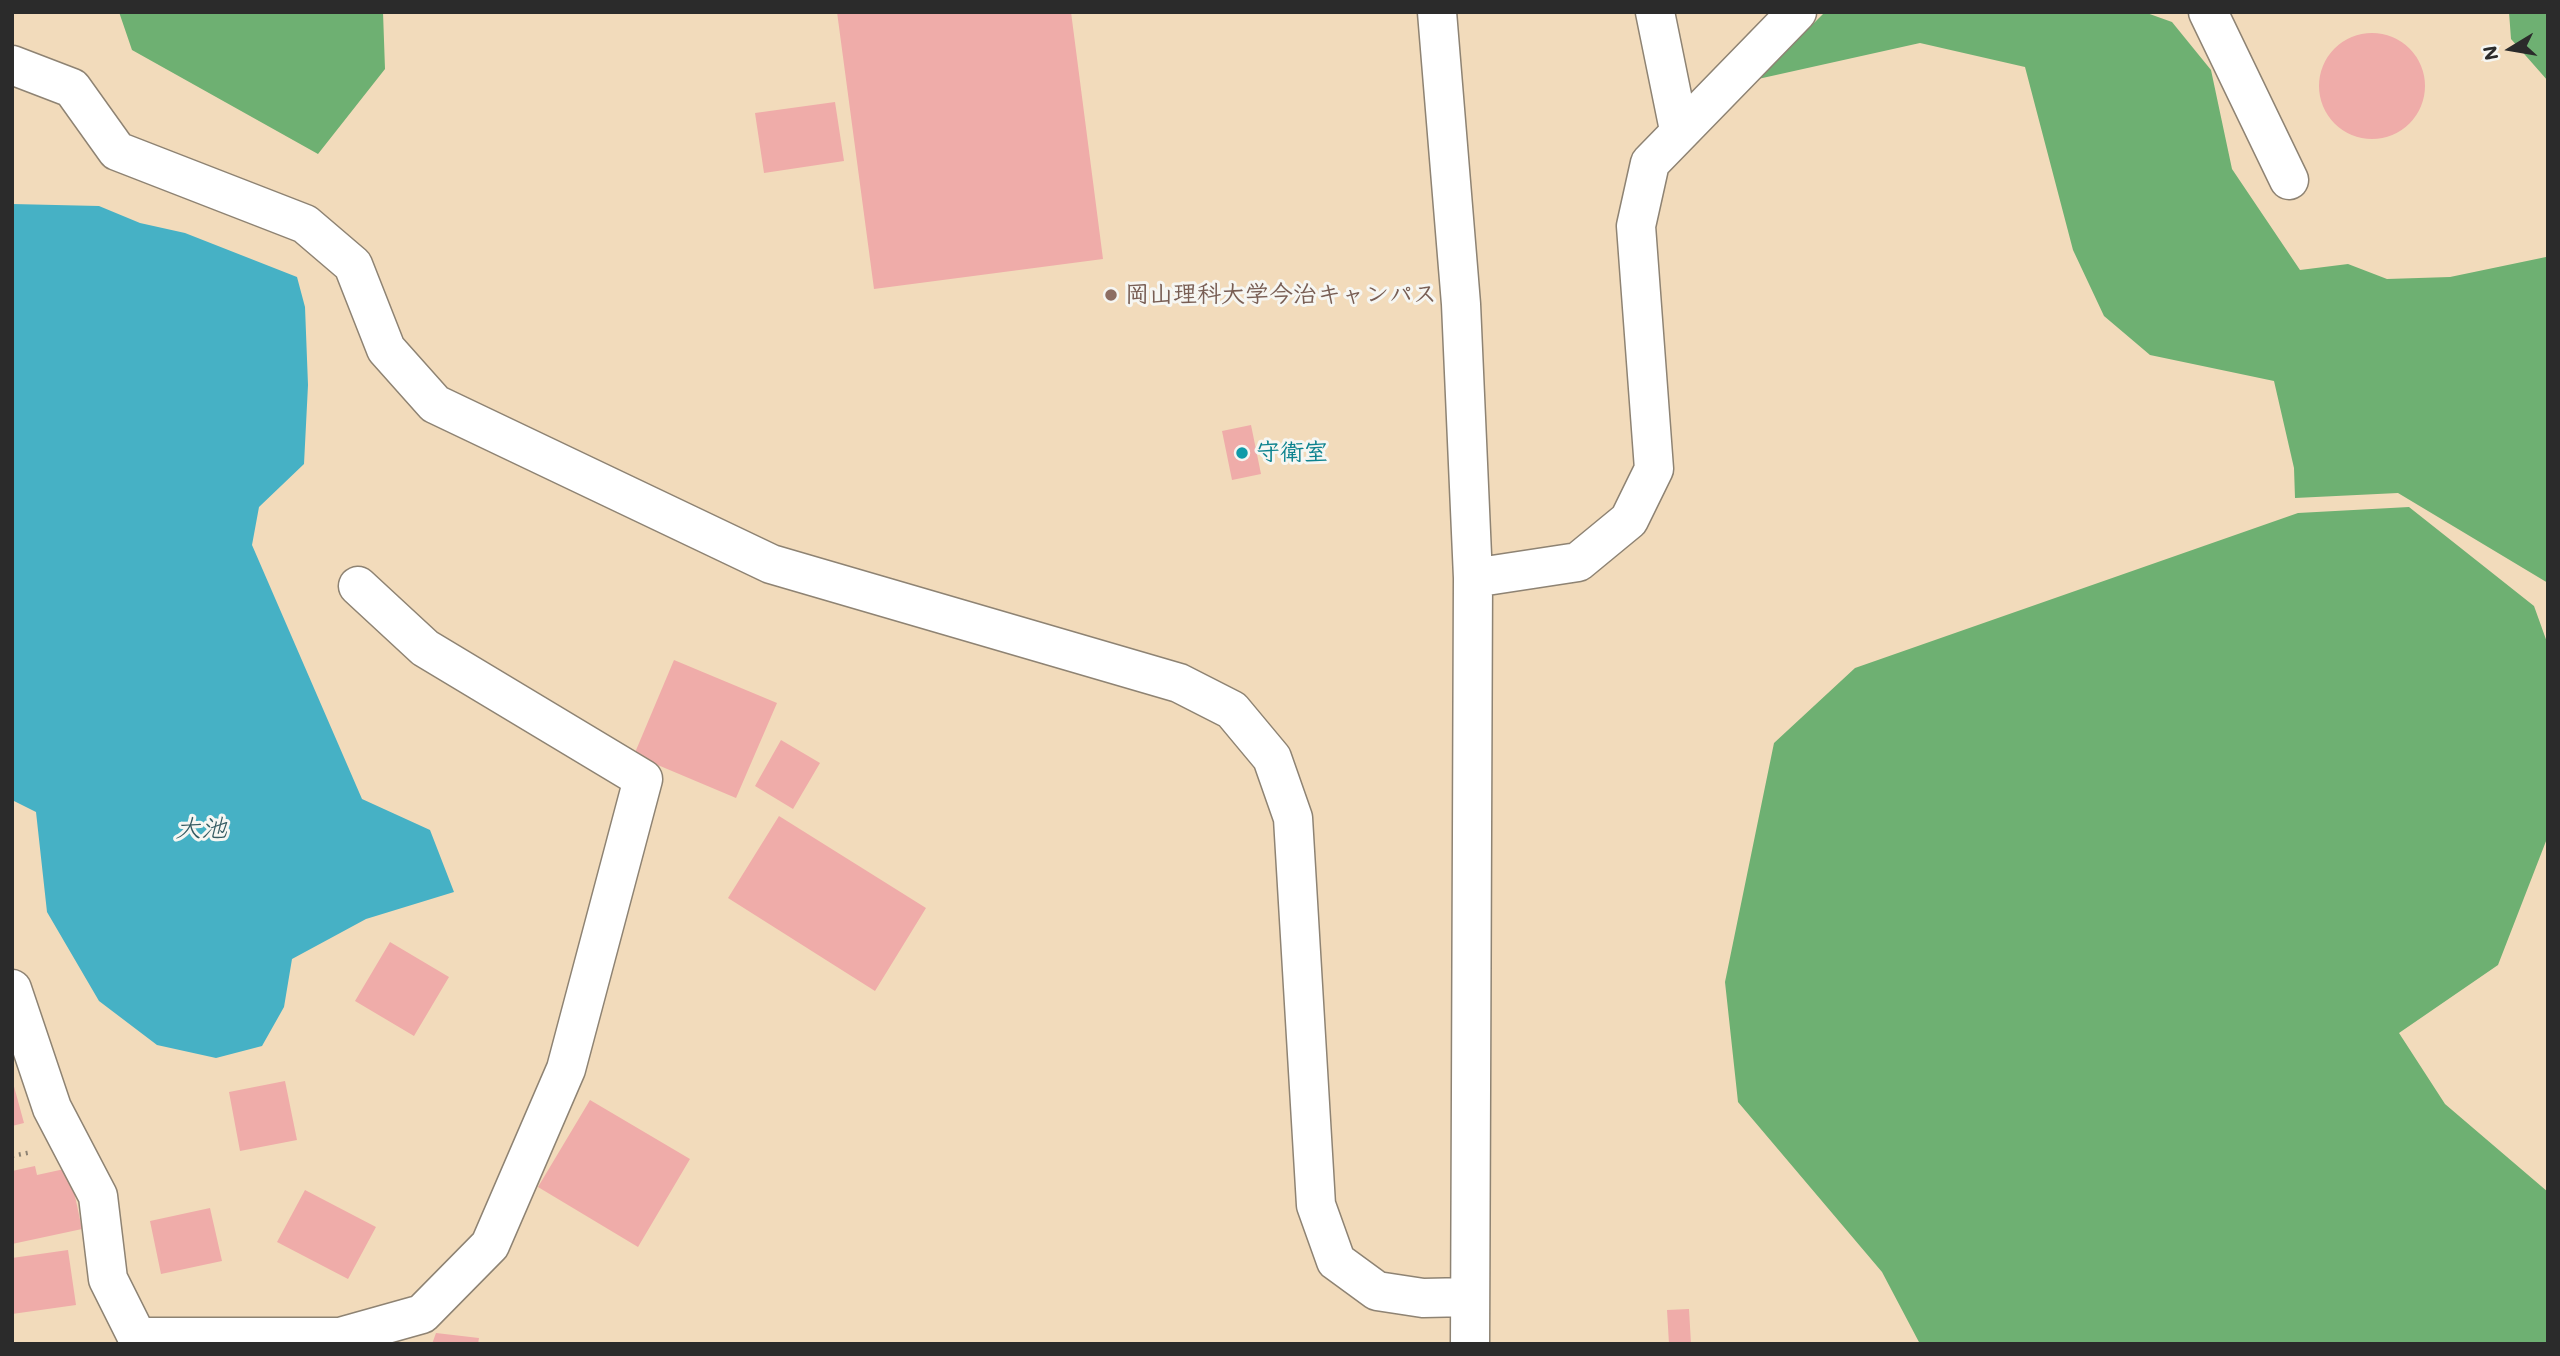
<!DOCTYPE html>
<html>
<head>
<meta charset="utf-8">
<style>
  body { margin:0 }
  #map { position:relative; width:2560px; height:1356px; overflow:hidden; background:#f2dbbb; font-family:Mali,sans-serif }
  canvas { display:block }
  .frame { position:absolute; inset:0; border:14px solid #2b2b2b; pointer-events:none }
  .north { position:absolute; left:2476px; top:14px; width:70px; height:70px; -webkit-text-stroke:5px #f6f6f2; paint-order:stroke; rotate:259deg; font-size:19px; font-weight:700; line-height:28px; text-align:center; color:#2b2b2b }
  .north::after { content:''; display:block; margin:auto; width:24px; height:32px; background:#2b2b2b; clip-path:polygon(50% 0,100% 100%,50% 72%,0 100%) }
</style>
</head>
<body>
<div id="map">
<canvas width="2560" height="1356"></canvas>
<div class="frame"></div>
<div class="north">N</div>
</div>
<script>
const ctx = document.querySelector('canvas').getContext('2d');
ctx.lineJoin = 'round';
function paint(path, color) { ctx.fillStyle = color; ctx.fill(path, 'evenodd'); }
const poly = rows => new Path2D(rows.map(r => 'M' + r).join(''));
function trace(path, color, width, dash) { ctx.strokeStyle = color; ctx.lineWidth = width; ctx.lineCap = dash ? 'butt' : 'round'; ctx.setLineDash(dash || []); ctx.stroke(path); }
function label(font, color, halo, rows, align = 'center') {
  ctx.font = font + ' Mali,"Klee One",sans-serif'; ctx.lineWidth = 6; ctx.setLineDash([]); ctx.textBaseline = 'middle'; ctx.strokeStyle = halo; ctx.fillStyle = color; for (const [text, x, y, turn = 0] of rows) {
    ctx.save(); ctx.translate(x, y); ctx.rotate((+turn || 0) * Math.PI / 180); ctx.textAlign = isNaN(turn) ? turn : align; if (halo) ctx.strokeText(text, 0, 0); ctx.fillText(text, 0, 0); ctx.restore();
  }
}
paint(poly([
  [119,12,383,12,385,69,318,154,132,50],
  [1825,12,2144,12,2172,22,2211,70,2232,169,2300,270,2348,264,2387,279,2450,277,2546,257,2548,583,2398,493,2295,498,2294,468,2274,381,2150,355,2104,316,2073,250,2025,67,1920,43,1758,79],
  [2509,12,2548,12,2548,81,2511,39],
  [2409,507,2534,606,2548,645,2548,836,2498,965,2399,1033,2445,1104,2548,1192,2548,1344,1920,1344,1882,1272,1738,1102,1725,982,1774,743,1855,668,2298,513]
]), '#6eb072');
paint(poly([
  [12,204,99,206,140,223,185,233,297,277,305,307,308,385,304,464,259,507,252,545,362,799,430,830,454,892,366,919,292,959,284,1007,262,1046,216,1058,157,1045,99,1001,47,912,36,812,12,800]
]), '#46b1c5');
paint(poly([
  [837,12,1071,12,1103,259,874,289],
  '2319 86a53 53 0 1 1 106 0a53 53 0 1 1-106 0Z',
  [835,102,844,161,764,173,755,113],
  [1251,425,1261,474,1232,480,1222,431],
  [674,660,777,703,736,798,634,755],
  [781,740,820,763,793,809,755,786],
  [779,816,926,908,875,991,728,898],
  [390,942,449,977,414,1036,355,1001],
  [12,1079,24,1123,12,1126],
  [285,1081,297,1140,240,1151,229,1092],
  [590,1100,690,1159,638,1247,538,1187],
  [35,1166,37,1175,69,1168,82,1229,12,1244,12,1171],
  [305,1190,376,1227,348,1279,277,1242],
  [210,1208,222,1261,161,1274,150,1221],
  [68,1250,76,1305,12,1314,12,1258],
  [1689,1309,1691,1344,1669,1344,1667,1310],
  [436,1333,479,1338,478,1344,432,1344]
]), '#efaca9');
const minor = poly([
  [1437,12,1461,304,1473,578,1470,1344],
  [1655,12,1679,130],
  [2208,12,2289,180],
  [12,65,72,88,117,151,305,224,353,265,386,349,435,404,771,564,1179,683,1232,710,1272,758,1293,818,1316,1205,1336,1261,1377,1291,1423,1298,1470,1297],
  [1473,578,1578,562,1629,520,1654,469,1636,226,1650,163,1797,12],
  [12,989,52,1108,98,1196,108,1279,137,1337,340,1337,422,1314,490,1245,566,1069,643,779,425,648,358,586]
]);
trace(minor, '#8e8373', 41);
trace(poly([
  [12,1156,32,1152]
]), '#8e8373', 4.5, [2, 5]);
trace(minor, '#fff', 38);
for (const [x, y, r, color] of [
  [1111,295,7,"#8d6e63"],
  [1242,453,7,"#0f9aa8"]
]) { const dot = new Path2D(); dot.arc(x, y, r, 0, 2 * Math.PI); ctx.fillStyle = color; ctx.fill(dot); trace(dot, '#f6f6f2', 2.5); }
label('bold 24px', '#785e54', '#f6f6f2', [
  ["岡山理科大学今治キャンパス",1125,295]
], 'left');
label('bold 24px', '#0d838f', '#f6f6f2', [
  ["守衛室",1256,453]
], 'left');
label('italic 26px', '#345a61', '#f6f6f2', [
  ["大池",201,829]
]);
</script>
</body>
</html>
